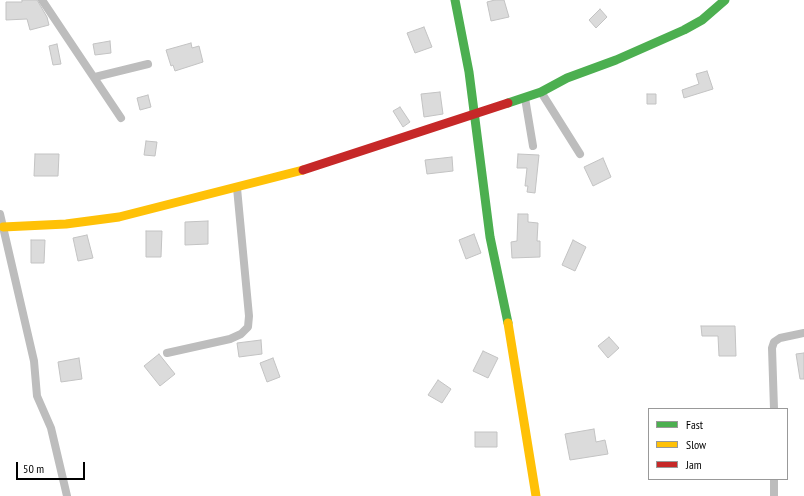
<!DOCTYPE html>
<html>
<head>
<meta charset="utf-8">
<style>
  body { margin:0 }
  #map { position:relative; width:804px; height:496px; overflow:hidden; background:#fff; font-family:"PT Sans Narrow",sans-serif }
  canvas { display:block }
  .legend { position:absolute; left:648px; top:408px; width:140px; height:72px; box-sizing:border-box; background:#fff; border:1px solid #999; margin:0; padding:5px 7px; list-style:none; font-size:12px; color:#000 }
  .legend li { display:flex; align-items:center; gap:8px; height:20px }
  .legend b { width:20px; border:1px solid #999 }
  .scale { position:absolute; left:16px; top:462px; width:69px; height:18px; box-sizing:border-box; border:2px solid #000; border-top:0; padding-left:5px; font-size:12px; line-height:14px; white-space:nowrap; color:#000; -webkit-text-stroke:3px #fff; paint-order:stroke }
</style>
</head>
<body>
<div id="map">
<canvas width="804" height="496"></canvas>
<ul class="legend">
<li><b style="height:5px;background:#4caf50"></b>Fast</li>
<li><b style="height:5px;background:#ffc107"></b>Slow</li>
<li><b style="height:5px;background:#c62828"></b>Jam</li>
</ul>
<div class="scale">50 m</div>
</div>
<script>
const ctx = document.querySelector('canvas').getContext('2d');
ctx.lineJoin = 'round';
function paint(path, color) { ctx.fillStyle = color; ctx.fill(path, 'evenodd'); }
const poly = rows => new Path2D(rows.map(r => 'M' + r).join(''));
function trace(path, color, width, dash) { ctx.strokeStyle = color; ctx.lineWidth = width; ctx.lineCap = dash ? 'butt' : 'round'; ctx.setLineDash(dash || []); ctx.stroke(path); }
const building = poly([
  [22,0,37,0,47,17,49,25,30,30,27,19,6,20,6,2,22,2,22,0],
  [495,0,504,0,509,17,491,21,487,2,495,0],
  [600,9,607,17,596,28,589,20,600,9],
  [424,27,432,47,415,53,407,33,424,27],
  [110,41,111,53,95,55,93,44,110,41],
  [191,43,192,48,199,46,203,62,175,71,173,65,171,66,166,50,191,43],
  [57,44,61,64,53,65,49,46,57,44],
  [707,71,713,89,684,98,682,90,699,84,696,74,707,71],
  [440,92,443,114,424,117,421,94,440,92],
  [647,94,656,94,656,104,647,104,647,94],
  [148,95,151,107,140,110,137,98,148,95],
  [400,107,410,122,403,127,393,111,400,107],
  [146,141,157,142,155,156,144,155,146,141],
  [35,154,59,154,58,176,34,176,35,154],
  [518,154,539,155,535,193,527,192,528,186,525,186,527,168,517,168,518,154],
  [452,157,453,171,427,174,425,160,452,157],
  [603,158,611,177,593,186,584,167,603,158],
  [518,214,528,214,528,222,538,223,537,241,540,241,540,257,512,258,511,242,517,241,518,214],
  [208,221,208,244,185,245,185,222,208,221],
  [146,231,162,231,161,257,146,257,146,231],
  [474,234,481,253,466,259,459,240,474,234],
  [87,235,93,258,78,261,73,238,87,235],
  [31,240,45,240,44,263,31,263,31,240],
  [573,240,586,247,575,271,562,265,573,240],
  [701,326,735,326,736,356,719,356,718,336,702,336,701,326],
  [609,337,619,348,608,358,598,346,609,337],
  [261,340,262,354,239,357,237,343,261,340],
  [483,351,498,358,488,378,473,371,483,351],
  [804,353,804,379,800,379,796,354,804,353],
  [159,354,175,374,160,386,144,366,159,354],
  [79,358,82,379,61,382,58,362,79,358],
  [273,358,280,377,267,382,260,363,273,358],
  [438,380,451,389,442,403,428,395,438,380],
  [594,429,596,442,605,440,608,454,570,460,565,434,594,429],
  [475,432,497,432,497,447,475,447,475,432]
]);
paint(building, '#dbdbdb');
trace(building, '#c3c3c3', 1);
trace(poly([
  [42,0,121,118],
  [95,77,148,64],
  [541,92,580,154],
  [525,98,533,146],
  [0,214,34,361,37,396,51,428,67,496],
  [167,353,230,339,241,334,248,327,249,316,237,188],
  [774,409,772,348,774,342,780,338,804,333],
  [774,479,774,496]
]), '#bdbdbd', 8);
trace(poly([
  [455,0,469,72,490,237,508,323],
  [508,103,541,92,567,78,616,60,684,30,702,20,725,0]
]), '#4caf50', 9);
trace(poly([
  [3,227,66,224,119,217,303,170],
  [508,323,536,496]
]), '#ffc107', 9);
trace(poly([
  [303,170,508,103]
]), '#c62828', 9);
</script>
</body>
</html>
